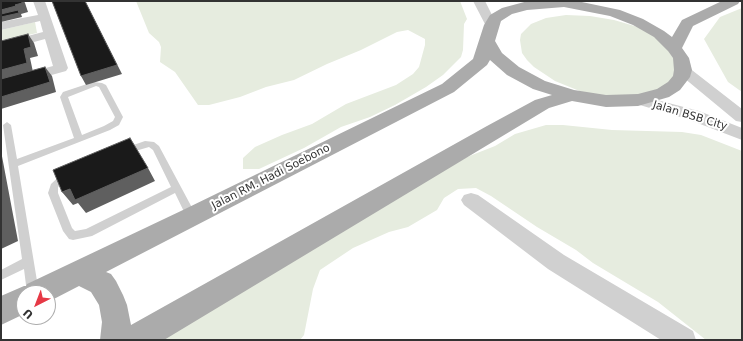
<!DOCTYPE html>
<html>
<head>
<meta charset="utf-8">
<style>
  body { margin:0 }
  #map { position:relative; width:743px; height:341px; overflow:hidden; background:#fff; font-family:"DejaVu Sans",sans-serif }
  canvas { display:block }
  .frame { position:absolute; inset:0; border:2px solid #333; pointer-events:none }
  .north { position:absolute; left:16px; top:285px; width:40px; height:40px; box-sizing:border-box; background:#fff; border:1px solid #adadad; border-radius:50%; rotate:222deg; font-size:11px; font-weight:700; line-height:16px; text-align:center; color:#333 }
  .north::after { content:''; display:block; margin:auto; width:14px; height:18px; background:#e63946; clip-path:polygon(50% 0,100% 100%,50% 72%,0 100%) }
</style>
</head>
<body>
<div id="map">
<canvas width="743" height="341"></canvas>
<div class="frame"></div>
<div class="north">U</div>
</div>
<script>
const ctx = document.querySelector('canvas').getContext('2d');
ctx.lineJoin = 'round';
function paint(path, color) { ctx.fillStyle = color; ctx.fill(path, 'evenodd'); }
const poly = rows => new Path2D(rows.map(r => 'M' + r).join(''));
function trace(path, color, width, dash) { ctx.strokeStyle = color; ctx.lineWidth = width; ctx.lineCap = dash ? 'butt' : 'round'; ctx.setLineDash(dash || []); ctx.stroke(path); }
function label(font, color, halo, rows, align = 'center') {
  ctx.font = font + ' "DejaVu Sans",sans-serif'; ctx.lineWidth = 4; ctx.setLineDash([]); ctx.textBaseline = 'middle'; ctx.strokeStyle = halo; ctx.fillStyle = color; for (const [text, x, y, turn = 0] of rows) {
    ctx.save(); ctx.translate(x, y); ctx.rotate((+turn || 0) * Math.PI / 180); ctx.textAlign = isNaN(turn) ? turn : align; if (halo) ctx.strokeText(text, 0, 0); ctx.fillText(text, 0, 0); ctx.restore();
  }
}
paint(poly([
  [136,1,460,1,467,19,464,24,463,50,461,57,443,75,426,87,395,105,370,117,341,127,304,148,259,169,243,169,243,158,255,147,282,135,312,124,346,104,396,85,413,74,419,67,425,45,425,39,408,30,397,32,361,50,327,64,294,80,266,87,240,97,209,105,198,105,175,72,160,62,161,47,159,42,149,33],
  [742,8,742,92,728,82,704,39,720,17],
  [566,15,590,16,614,20,638,27,660,38,687,79,629,100,582,92,555,81,534,67,527,60,522,53,520,40,521,34,531,24,546,18],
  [35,22,37,33,1,41,1,30],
  [546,125,563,125,612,130,682,132,701,135,742,151,742,340,706,340,658,302,593,263,576,250,537,227,491,196,476,188,458,189,444,198,437,210,408,227,389,232,353,248,320,270,313,289,304,335,300,340,153,340,467,157,495,146,515,134]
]), '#e6ecdf');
paint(poly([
  [93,82,102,83,106,85,123,117,119,125,110,130,18,166,39,293,27,293,24,269,1,280,1,270,22,259,3,125,7,122,11,125,17,159,74,138,60,97,63,92,93,82],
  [96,86,99,87,115,117,113,121,104,126,82,135,68,97,96,86],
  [145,141,154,142,159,146,197,217,196,220,192,221,188,220,175,193,92,236,73,240,69,239,63,231,48,193,51,184,63,173,69,173,71,175,58,187,58,193,72,228,75,231,86,229,171,187,153,150,149,147,125,154,121,151,122,149,145,141]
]), '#d0d0d0');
paint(poly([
  [33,1,45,1,68,68,66,71,1,89,1,80,53,66,45,39,1,51,1,43,43,32,40,21,1,30,1,22,38,15,33,1],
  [473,1,485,1,497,25,495,28,487,28,473,1],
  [683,66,688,67,742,109,742,122,736,121,678,73,676,70,678,67,683,66],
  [638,95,699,111,742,128,742,140,687,119,633,103,630,100,633,97,638,95],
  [471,193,478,195,564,255,693,331,696,340,661,340,548,269,464,205,461,200,464,195,471,193]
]), '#d0d0d0');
paint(poly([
  [528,1,577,1,620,10,643,19,664,31,672,37,682,20,722,1,740,1,738,4,693,26,682,48,689,58,692,70,690,77,680,90,669,97,638,106,606,107,572,101,549,108,164,340,100,340,102,322,99,305,91,292,79,286,48,302,48,293,24,293,24,314,1,325,1,296,24,286,26,286,27,284,183,210,442,84,473,59,484,25,490,15,502,8,528,1],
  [564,7,610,16,633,25,654,37,668,51,673,58,674,70,673,76,668,82,657,89,638,94,606,95,574,90,545,81,519,67,502,53,495,41,501,21,512,14,527,10,564,7],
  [490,60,507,75,533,89,552,95,535,100,487,126,131,325,127,305,123,295,116,281,111,274,106,272,454,92,487,65,490,60]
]), '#ababab');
paint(poly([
  [22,1,24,1,25,3,28,12,21,14,22,17,1,22,1,10,15,5],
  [85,1,122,74,86,85,81,76],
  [28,34,34,43,38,56,30,58,33,72,1,81,1,70,24,49],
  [45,67,52,76,56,92,1,109,1,97],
  [1,151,18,241,1,249],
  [148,168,155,181,86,213,78,203,73,205,62,192,70,189]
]), '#5f5f5f');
const building = poly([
  [1,1,22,1,22,3,15,5,16,6,1,10,1,1],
  [52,1,85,1,117,65,81,76,52,1],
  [18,10,19,13,1,17,1,14,18,10],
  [28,34,31,47,24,49,27,63,1,70,1,41,28,34],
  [45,67,50,82,1,97,1,79,45,67],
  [130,138,148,168,75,200,70,189,62,192,53,170,130,138]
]);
paint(building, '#1a1a1a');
trace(building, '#5f5f5f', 1);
label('11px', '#333', '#fff', [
  ["Jalan BSB City",690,116,17],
  ["Jalan RM. Hadi Soebono",271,177,-27]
]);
</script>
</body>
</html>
